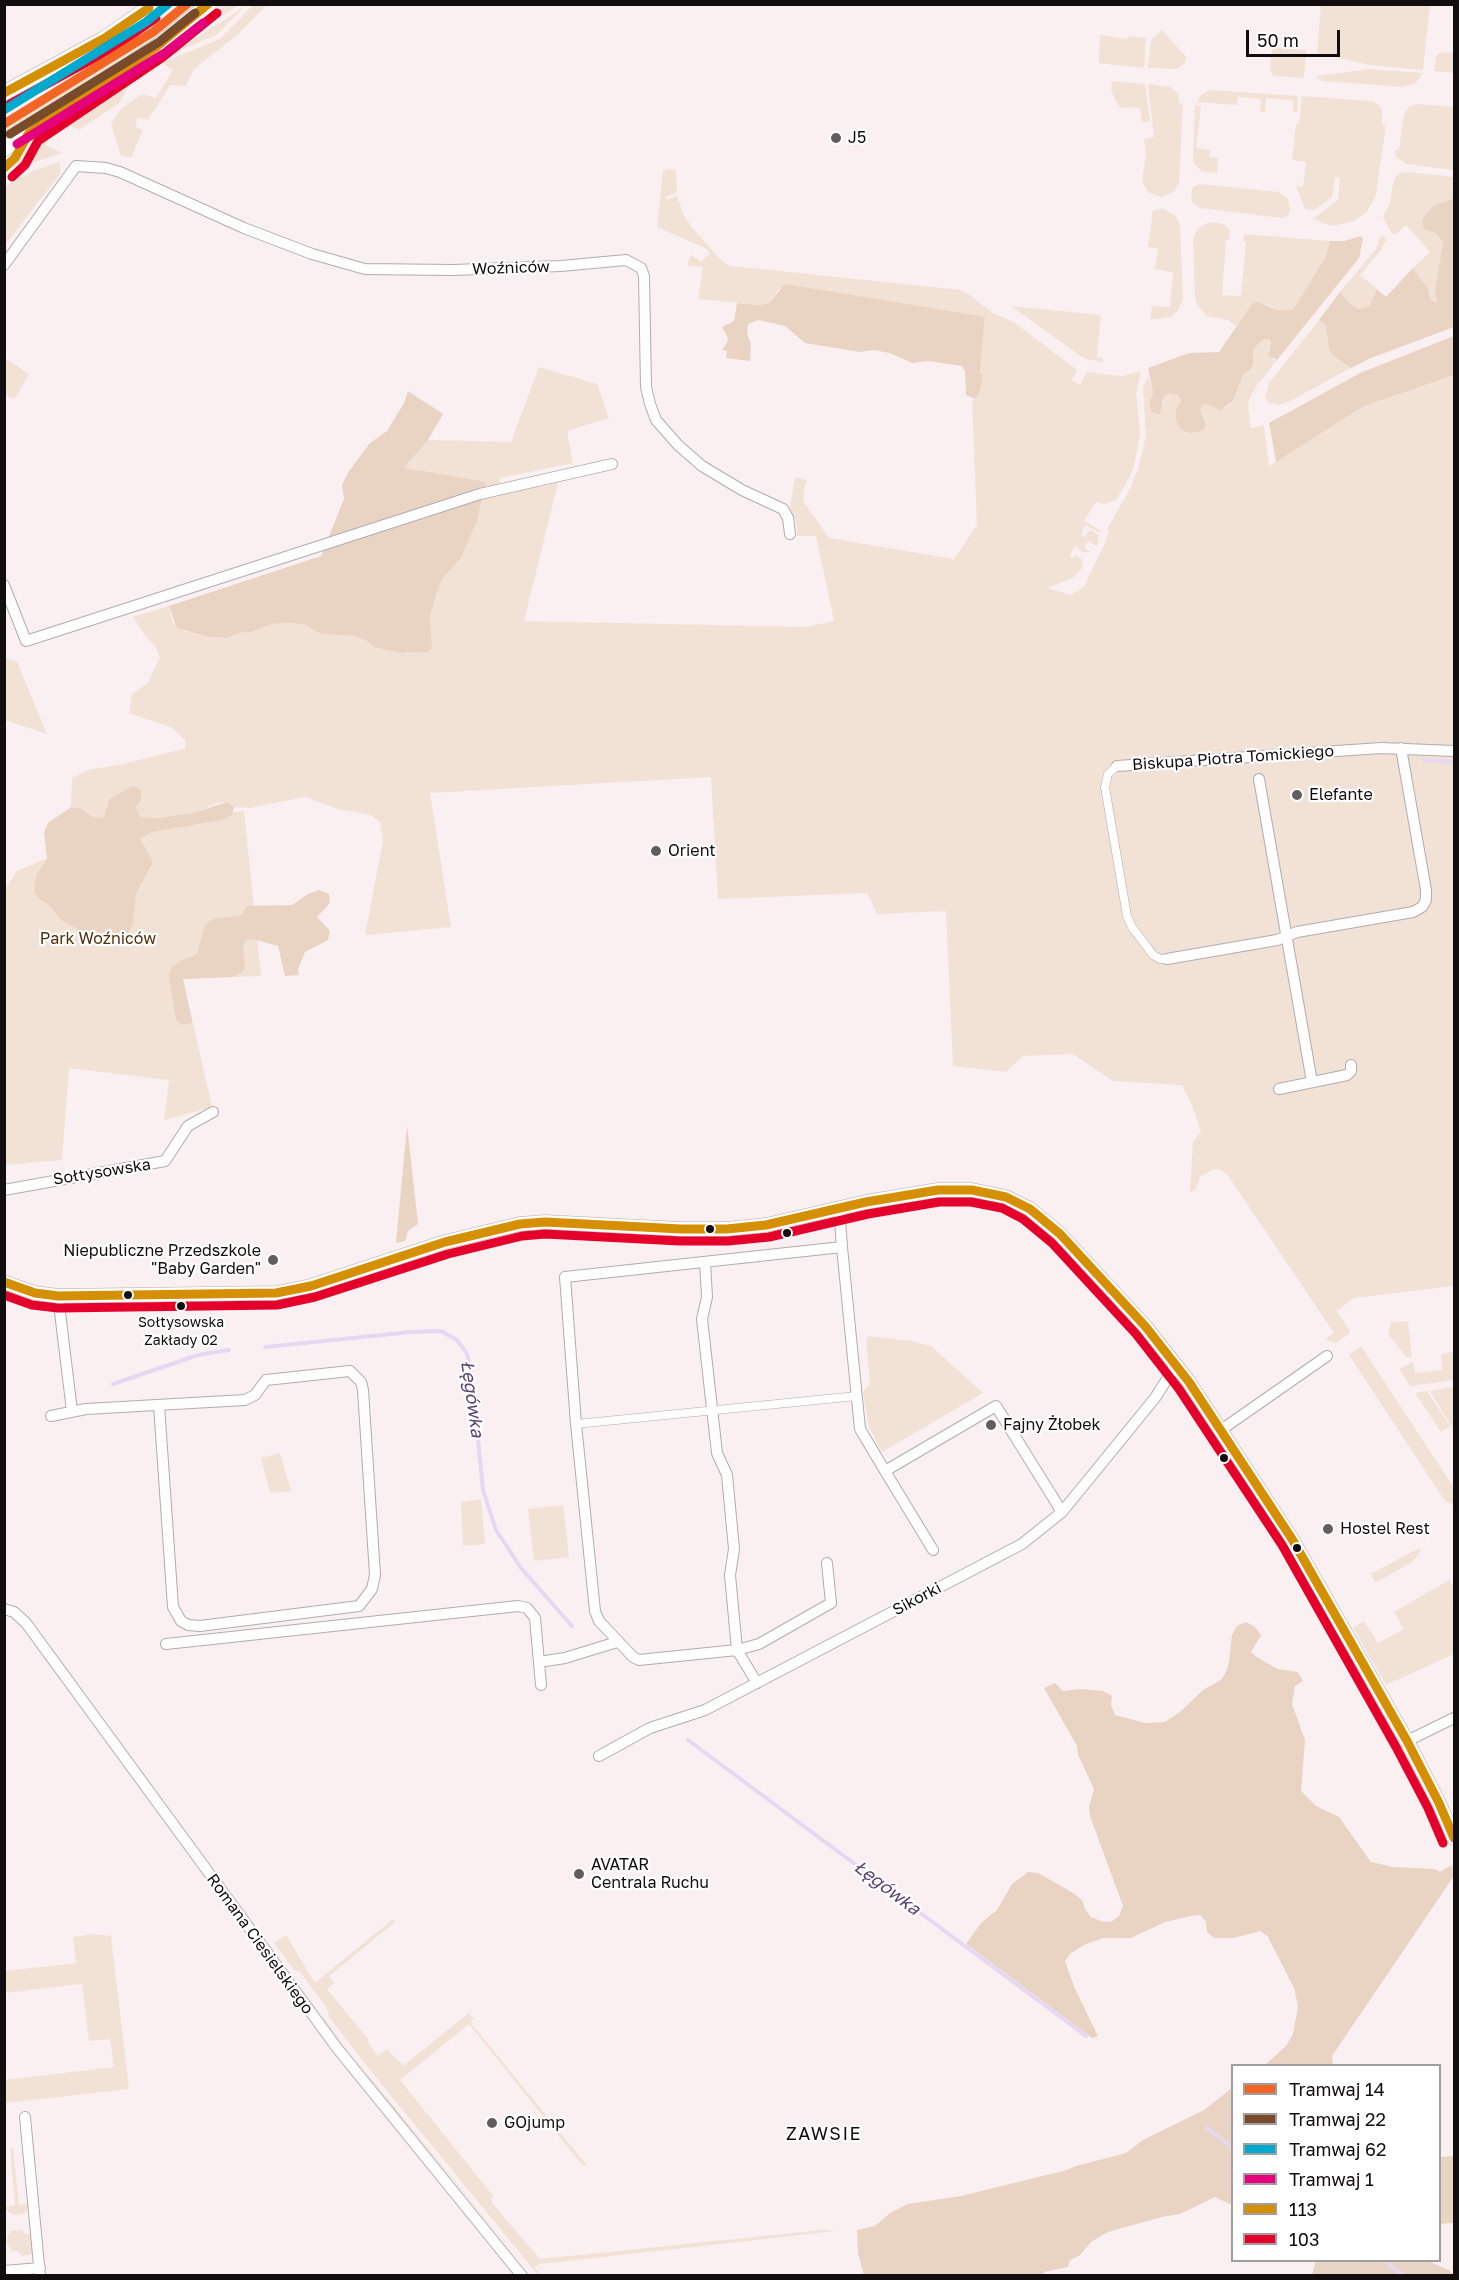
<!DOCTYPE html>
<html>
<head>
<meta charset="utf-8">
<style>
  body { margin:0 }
  #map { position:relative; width:1459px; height:2280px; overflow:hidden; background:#faf0f2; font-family:"Golos Text",sans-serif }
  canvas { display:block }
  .frame { position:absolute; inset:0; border:6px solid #120d0e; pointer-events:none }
  .legend { position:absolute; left:1231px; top:2064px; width:210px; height:198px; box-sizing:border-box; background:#fff; border:2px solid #a09e9f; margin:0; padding:8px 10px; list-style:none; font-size:18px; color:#120d0e }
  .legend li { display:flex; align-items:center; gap:12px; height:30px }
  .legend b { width:30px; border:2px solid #a09e9f }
  .scale { position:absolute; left:1246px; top:30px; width:94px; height:27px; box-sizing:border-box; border:3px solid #120d0e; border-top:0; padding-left:8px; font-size:18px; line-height:21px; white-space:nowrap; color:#120d0e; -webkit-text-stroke:4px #fff; paint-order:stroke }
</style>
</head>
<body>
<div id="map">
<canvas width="1459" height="2280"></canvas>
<div class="frame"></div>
<ul class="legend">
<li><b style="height:8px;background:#f26522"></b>Tramwaj 14</li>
<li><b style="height:8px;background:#7a4b2a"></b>Tramwaj 22</li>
<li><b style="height:8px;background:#00a9ce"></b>Tramwaj 62</li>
<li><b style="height:8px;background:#e5007d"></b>Tramwaj 1</li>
<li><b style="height:8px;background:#d58f02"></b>113</li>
<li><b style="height:8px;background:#e4002b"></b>103</li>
</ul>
<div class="scale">50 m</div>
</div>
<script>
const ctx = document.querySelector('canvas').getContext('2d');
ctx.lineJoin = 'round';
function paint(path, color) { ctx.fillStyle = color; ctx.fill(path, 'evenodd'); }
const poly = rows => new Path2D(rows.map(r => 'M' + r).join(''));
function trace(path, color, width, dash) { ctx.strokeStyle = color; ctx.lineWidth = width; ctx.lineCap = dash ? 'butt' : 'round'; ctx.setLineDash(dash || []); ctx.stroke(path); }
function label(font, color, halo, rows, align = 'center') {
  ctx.font = font + ' "Golos Text",sans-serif'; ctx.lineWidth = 4.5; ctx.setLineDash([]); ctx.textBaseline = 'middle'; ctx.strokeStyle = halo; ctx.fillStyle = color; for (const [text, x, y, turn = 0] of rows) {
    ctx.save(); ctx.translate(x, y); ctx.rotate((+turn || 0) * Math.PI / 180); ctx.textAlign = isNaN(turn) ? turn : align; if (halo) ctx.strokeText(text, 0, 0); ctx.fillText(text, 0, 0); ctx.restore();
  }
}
paint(poly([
  [166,5,170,5,138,28,5,112,4,101,112,42],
  [194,5,198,5,150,42,5,140,4,129,149,40],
  [221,5,239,5,186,38,134,76,119,103,79,130,59,120,178,41],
  [246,5,216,35,171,54,229,17],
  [253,5,267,5,237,35,194,69,186,86,170,85,148,120,138,117,135,127,143,130,131,158,121,156,111,124,121,109,142,94,156,98,173,70,163,64,164,62,220,39],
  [1321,5,1430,5,1423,70,1370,65,1317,53],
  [1162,30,1186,57,1185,63,1177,69,1148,68,1151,40],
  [1100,35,1127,39,1128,36,1146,38,1144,68,1099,63],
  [1272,47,1306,50,1304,78,1273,76,1270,69],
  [1442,52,1454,53,1454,73,1434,71,1436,56],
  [1369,69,1423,73,1415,84,1402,87,1322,81,1316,76],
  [1112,81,1145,84,1150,121,1142,122,1140,108,1119,107,1111,91],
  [1148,84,1170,87,1178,94,1179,103,1183,104,1179,183,1174,192,1161,197,1149,193,1142,182,1146,153,1144,139,1154,137],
  [1211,90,1298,96,1297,113,1293,112,1293,100,1266,98,1265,112,1260,112,1261,99,1238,97,1237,105,1197,102,1202,94],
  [1302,96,1372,101,1379,105,1382,110,1382,125,1386,125,1376,195,1367,212,1352,222,1332,226,1313,219,1338,200,1340,178,1335,177,1332,197,1314,210,1305,209,1296,186,1303,187,1306,162,1292,160,1296,124,1299,124],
  [1418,104,1454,107,1454,170,1406,164,1396,157,1395,150,1399,150,1404,114,1410,106],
  [1195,105,1201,106,1196,148,1210,150,1209,157,1217,158,1218,160,1217,173,1201,171,1193,162],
  [56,122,45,145,63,153,28,164,19,169,16,164,22,160,34,138],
  [60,162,60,174,5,245,5,187,32,171],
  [668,169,676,170,677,192,666,197,667,200,677,196,684,216,694,230,722,261,731,266,961,290,968,294,993,313,1015,323,1077,370,1072,380,1080,385,1087,372,1122,376,1141,371,1136,393,1140,433,1135,462,1130,476,1116,500,1105,504,1096,502,1084,521,1102,531,1099,532,1086,526,1083,528,1081,535,1084,537,1090,530,1099,535,1097,546,1088,541,1084,548,1091,552,1082,552,1075,545,1070,556,1073,558,1075,555,1080,558,1083,561,1082,568,1074,577,1048,588,1071,595,1084,587,1105,543,1109,531,1107,529,1129,491,1138,469,1146,436,1143,387,1148,376,1153,393,1149,404,1164,404,1164,396,1169,392,1178,395,1181,401,1176,409,1206,425,1200,409,1202,405,1207,404,1226,408,1233,401,1243,375,1249,371,1253,349,1264,338,1269,339,1271,342,1268,351,1273,360,1277,360,1257,385,1249,399,1248,408,1251,428,1264,425,1269,466,1364,406,1454,374,1454,1286,1354,1298,1337,1311,1350,1331,1349,1334,1335,1343,1325,1339,1334,1333,1227,1174,1219,1169,1212,1170,1201,1176,1195,1190,1190,1192,1193,1142,1201,1132,1192,1105,1182,1085,1113,1081,1073,1054,1023,1056,1006,1072,953,1066,946,911,877,914,867,893,718,899,711,777,430,793,451,927,365,935,383,841,380,822,371,815,338,809,305,797,249,808,234,807,227,802,218,803,193,813,158,818,140,817,136,808,141,800,109,799,104,817,95,818,80,808,71,807,72,778,87,770,123,764,186,748,185,740,171,727,129,713,132,694,148,683,160,657,155,646,147,638,133,617,169,606,173,623,183,631,208,637,227,638,239,633,252,632,272,624,291,623,303,625,321,634,353,636,365,640,376,648,402,653,408,654,432,647,430,617,437,591,443,578,461,558,477,521,486,483,404,468,428,440,511,442,539,367,597,384,609,418,567,431,573,463,500,478,501,495,558,483,524,621,806,627,834,621,816,536,797,536,797,525,790,508,795,477,807,480,805,483,803,501,829,538,954,559,977,525,972,400,975,399,980,373,985,317,778,290,770,302,761,305,698,299,703,267,687,265,691,255,701,262,710,253,705,248,657,227,663,171],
  [1406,172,1454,177,1454,198,1433,206,1434,232,1443,242,1435,290,1437,303,1431,300,1427,287,1413,268,1430,252,1406,225,1395,235,1391,232,1383,217,1390,202,1394,179,1400,173],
  [1200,184,1279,192,1288,199,1290,211,1287,216,1282,218,1200,208,1193,203,1191,194,1193,187],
  [1164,209,1176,216,1180,225,1183,299,1178,310,1171,317,1150,320,1152,306,1170,307,1173,272,1155,269,1158,248,1148,247,1153,210],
  [1210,222,1224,224,1230,231,1229,240,1226,240,1222,295,1241,296,1246,242,1243,241,1244,234,1330,241,1326,256,1293,311,1277,310,1268,305,1252,304,1237,326,1228,320,1207,316,1198,306,1195,299,1193,238,1198,228],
  [1384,236,1386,240,1381,250,1360,275,1377,289,1369,306,1359,309,1353,306,1340,292,1375,250,1380,237],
  [1011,306,1101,315,1097,357,1103,358,1103,362,1085,359],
  [1319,320,1325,322,1327,339,1332,355,1351,368,1288,402,1278,405,1269,403,1265,397,1269,383],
  [5,358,29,374,14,400,5,394],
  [5,658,17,662,47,734,5,720],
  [244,811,261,976,183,979,212,1107,164,1120,169,1080,69,1068,62,1160,5,1165,4,891,17,871,121,827],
  [1408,1321,1412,1357,1407,1358,1388,1334,1391,1322],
  [869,1336,911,1341,931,1346,983,1393,882,1452,869,1427,863,1393,870,1383,866,1340],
  [1361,1346,1454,1488,1454,1505,1445,1501,1349,1355],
  [1454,1352,1454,1380,1410,1386,1399,1369,1413,1362,1415,1373,1442,1370,1441,1354],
  [1453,1387,1454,1425,1451,1426,1430,1391],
  [1427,1391,1450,1426,1441,1432,1415,1393],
  [280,1453,291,1491,270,1493,261,1458],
  [481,1499,485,1544,463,1546,461,1502],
  [563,1505,569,1557,534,1561,528,1509],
  [1419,1548,1421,1551,1412,1562,1375,1583,1371,1574],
  [1449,1580,1452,1585,1454,1585,1454,1598,1452,1599,1454,1609,1454,1654,1386,1685,1353,1628,1364,1621,1378,1643,1404,1629,1394,1612],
  [393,1919,395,1922,329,1976,334,1984,327,1989,368,2039,367,2041,378,2056,387,2049,403,2066,469,2013,474,2019,470,2022,586,2164,583,2166,469,2024,400,2080,494,2197,491,2199,492,2203,540,2259,823,2230,836,2231,540,2264,534,2267,541,2275,538,2275,366,2065,329,2017,328,2010,300,1972,294,1970,274,1943,286,1935,315,1983],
  [93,1934,111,1936,129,2089,5,2103,5,2080,114,2067,110,2039,89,2041,82,1984,5,1993,5,1971,76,1963,73,1937],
  [323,2017,351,2054,532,2275,387,2100,324,2020],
  [10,2148,13,2148,19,2205,29,2204,27,2211,23,2214,13,2215,6,2210,6,2207,15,2205],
  [22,2230,25,2234,31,2234,33,2254,22,2256,18,2251,12,2251,6,2242,10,2231]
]), '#f2e1d5');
paint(poly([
  [1454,198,1454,327,1371,358,1351,368,1332,355,1329,349,1325,323,1319,320,1340,292,1353,306,1359,309,1369,306,1377,289,1386,297,1413,268,1427,287,1431,300,1437,303,1435,290,1443,242,1434,232,1424,229,1422,220,1433,206],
  [1361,236,1363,239,1359,258,1277,360,1268,356,1271,342,1269,339,1264,339,1253,349,1253,365,1249,371,1243,375,1233,401,1221,410,1207,404,1202,405,1200,410,1206,425,1204,429,1199,432,1189,433,1181,430,1176,420,1176,409,1181,401,1178,395,1169,393,1164,396,1160,414,1152,412,1149,404,1153,393,1148,368,1189,353,1219,352,1252,304,1258,302,1277,310,1293,310,1326,256,1330,241,1344,241],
  [785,284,985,317,980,373,983,375,980,391,975,399,966,395,965,371,962,366,928,361,912,363,890,353,873,350,860,352,805,343,785,326,758,320,748,324,747,334,751,344,750,361,726,358,727,351,722,350,727,343,728,338,722,327,734,321,737,303,761,305,770,302],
  [1454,336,1454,375,1364,406,1276,462,1269,423,1362,372],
  [408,391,443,414,428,440,404,468,486,482,477,521,461,558,443,578,437,591,430,617,432,647,428,652,402,653,376,648,365,640,353,636,321,634,304,625,291,623,272,624,252,632,239,633,227,638,208,637,177,628,169,606,321,556,344,499,342,485,349,471,370,443,387,431,404,403],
  [134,786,141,791,141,800,136,808,140,817,158,818,193,813,227,802,234,807,232,815,222,820,152,832,140,839,153,862,136,893,133,924,121,947,92,942,86,934,61,920,49,905,41,900,34,892,35,883,37,874,47,859,44,832,48,823,71,807,80,808,95,818,104,817,109,799],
  [319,890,329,894,330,903,317,917,330,931,328,940,305,952,298,969,299,975,285,976,278,946,253,939,245,940,243,949,245,968,239,974,232,977,183,979,192,1021,192,1023,183,1025,176,1020,169,977,171,968,179,962,197,954,205,924,214,919,242,915,246,906,292,905,308,894],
  [407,1125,418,1224,408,1231,405,1241,396,1243],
  [1246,1622,1255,1627,1261,1635,1251,1652,1258,1658,1278,1669,1298,1672,1303,1681,1295,1686,1292,1704,1305,1740,1301,1791,1316,1806,1339,1817,1371,1862,1393,1867,1434,1869,1440,1872,1452,1865,1454,1876,1332,2056,1333,2065,1265,2065,1286,2046,1293,2034,1298,2006,1294,1988,1268,1937,1261,1931,1233,1938,1214,1938,1207,1932,1206,1922,1200,1915,1191,1916,1165,1922,1131,1938,1104,1938,1086,1944,1071,1953,1065,1961,1075,1989,1098,2036,1092,2038,966,1944,981,1923,997,1910,1012,1884,1028,1872,1038,1873,1073,1893,1082,1900,1085,1909,1091,1917,1101,1921,1111,1922,1119,1916,1123,1906,1090,1816,1089,1807,1094,1789,1078,1755,1077,1746,1044,1688,1055,1683,1063,1691,1082,1689,1103,1691,1112,1696,1111,1705,1115,1715,1145,1723,1165,1722,1181,1711,1203,1690,1221,1680,1226,1672,1229,1663,1232,1635,1237,1626],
  [1232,2088,1232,2205,1215,2197,1180,2214,1162,2217,1108,2232,1091,2242,1079,2256,1070,2260,1068,2267,1044,2272,1043,2275,864,2275,858,2254,857,2230,875,2226,890,2213,908,2204,961,2196,1067,2170,1076,2166,1126,2153,1143,2140,1204,2110],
  [1440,2154,1441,2157,1454,2156,1454,2223,1440,2224],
  [1316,2260,1428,2261,1449,2270,1454,2275,1312,2275]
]), '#e9d4c4');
trace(poly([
  [1423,760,1454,762],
  [265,1347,411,1332,441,1331,457,1340,467,1354,471,1369,483,1490,496,1530,521,1568,572,1626],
  [113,1384,198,1355,229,1350],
  [688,1740,1086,2036],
  [1207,2128,1232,2147],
  [1384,2260,1404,2276]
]), '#e6d7f2', 4);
const pedestrian = poly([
  [1117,766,1108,774,1105,787,1127,916,1132,927,1153,955,1160,959,1167,959],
  [576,1424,857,1396]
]);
const minor = poly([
  [4,265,76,166,106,168,120,172,244,228,312,254,365,269,453,270,561,266,626,260,641,268,644,276,646,387,650,404,656,420,678,445,702,466,742,490,783,509,788,518,790,534],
  [4,585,26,641,480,494,612,464],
  [1117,766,1381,748,1454,751],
  [1259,779,1312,1082],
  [1167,959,1277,940,1297,932,1413,912,1422,907,1426,900,1426,890,1401,748],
  [1279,1089,1347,1075,1351,1071,1351,1065],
  [4,1190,165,1161,188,1126,213,1112],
  [842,1247,860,1429,885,1471,996,1406,1062,1512],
  [705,1262,707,1297,702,1319,717,1453,727,1475,734,1549,730,1575,737,1650,759,1644,831,1603,827,1563],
  [58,1296,72,1411],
  [51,1416,86,1409,245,1400,255,1395,266,1380,350,1371,361,1382,363,1390,375,1575,372,1589,359,1606,200,1626,188,1625,181,1621,173,1607,159,1405],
  [1221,1430,1327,1356],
  [885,1471,933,1550],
  [4,1609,14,1612,26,1623,337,2048,522,2276],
  [166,1644,518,1606,527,1608,535,1618,541,1685],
  [539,1662,565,1658,617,1642],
  [757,1683,737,1650,639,1660,633,1657,599,1621,595,1611,576,1424,565,1277,842,1247,839,1208],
  [1407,1741,1454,1718],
  [599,1756,650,1728,705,1710,1022,1544,1062,1512,1155,1398,1176,1365],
  [25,2117,40,2276],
  [4,2271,40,2268]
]);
const tertiary = poly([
  [4,1282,35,1293,58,1296,276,1293,311,1286,445,1242,520,1224,545,1222,681,1229,727,1229,766,1225,866,1202,938,1190,972,1190,1006,1197,1030,1209,1060,1234,1145,1326,1189,1382,1292,1539,1407,1741,1439,1803,1454,1838]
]);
const secondary = poly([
  [4,93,105,38,154,4],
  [4,149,156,47,209,4]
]);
trace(pedestrian, '#b2acad', 9);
trace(minor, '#b2acad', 12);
trace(tertiary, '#b2acad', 15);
trace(secondary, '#b2acad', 16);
trace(pedestrian, '#fefdfd', 8);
trace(minor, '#fefdfd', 10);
trace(tertiary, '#fefdfd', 14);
trace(secondary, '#fefdfd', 15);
trace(poly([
  [4,93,105,38,149,8],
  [4,168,15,158,29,133,156,47,208,4],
  [4,1282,35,1293,58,1296,276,1293,311,1286,445,1242,520,1224,545,1222,681,1229,727,1229,766,1225,866,1202,938,1190,972,1190,1006,1197,1030,1209,1060,1234,1145,1326,1189,1382,1292,1539,1407,1741,1439,1803,1454,1838]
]), '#d58f02', 9);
trace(poly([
  [10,104,111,49,156,18],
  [12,177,25,165,38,141,163,57,217,13],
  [4,1295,32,1305,58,1308,277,1305,315,1297,448,1254,522,1236,545,1234,680,1241,728,1241,769,1237,868,1214,939,1202,971,1202,1002,1208,1023,1219,1052,1243,1136,1334,1179,1389,1282,1545,1396,1747,1428,1808,1443,1843]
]), '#e4002b', 9);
trace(poly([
  [4,124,153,32,187,4]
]), '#f26522', 9);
trace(poly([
  [10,134,159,42,195,13]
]), '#7a4b2a', 9);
trace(poly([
  [4,110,146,22,168,4]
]), '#00a9ce', 9);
trace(poly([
  [17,144,166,52,203,23]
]), '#e5007d', 9);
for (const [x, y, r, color] of [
  [836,138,6,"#635c5e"],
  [1297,795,6,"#635c5e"],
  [656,851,6,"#635c5e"],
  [710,1229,5,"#120d0e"],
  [787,1233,5,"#120d0e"],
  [273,1260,6,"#635c5e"],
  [128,1295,5,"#120d0e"],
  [181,1306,5,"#120d0e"],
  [991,1425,6,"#635c5e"],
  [1224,1458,5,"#120d0e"],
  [1328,1529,6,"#635c5e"],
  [1297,1548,5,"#120d0e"],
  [579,1874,6,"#635c5e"],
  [492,2123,6,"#635c5e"]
]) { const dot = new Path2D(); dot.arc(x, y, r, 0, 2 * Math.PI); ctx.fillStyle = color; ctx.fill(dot); trace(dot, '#fff', 2); }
label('14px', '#120d0e', '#fff', [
  ["Sołtysowska",181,1323],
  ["Zakłady 02",181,1341]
]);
label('16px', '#120d0e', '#fff', [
  ["J5",848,138],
  ["Elefante",1309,795],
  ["Orient",668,851],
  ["Niepubliczne Przedszkole",261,1251,"right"],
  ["\"Baby Garden\"",261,1269,"right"],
  ["Fajny Żłobek",1003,1425],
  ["Hostel Rest",1340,1529],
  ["AVATAR",591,1865],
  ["Centrala Ruchu",591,1883],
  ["GOjump",504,2123]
], 'left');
label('16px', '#120d0e', '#fff', [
  ["Woźniców",511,268,-2],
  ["Biskupa Piotra Tomickiego",1233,758,-4],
  ["Sołtysowska",102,1172,-9],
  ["Sikorki",917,1599,-28],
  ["Romana Ciesielskiego",260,1944,54]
]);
label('16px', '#4e3009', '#fff', [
  ["Park Woźniców",98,939]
]);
label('italic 18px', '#5b4374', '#fff', [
  ["Łęgówka",472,1399,82],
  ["Łęgówka",887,1888,37]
]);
ctx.letterSpacing = '1.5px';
label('18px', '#120d0e', '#fff', [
  ["ZAWSIE",824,2134]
]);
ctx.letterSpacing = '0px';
</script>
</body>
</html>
